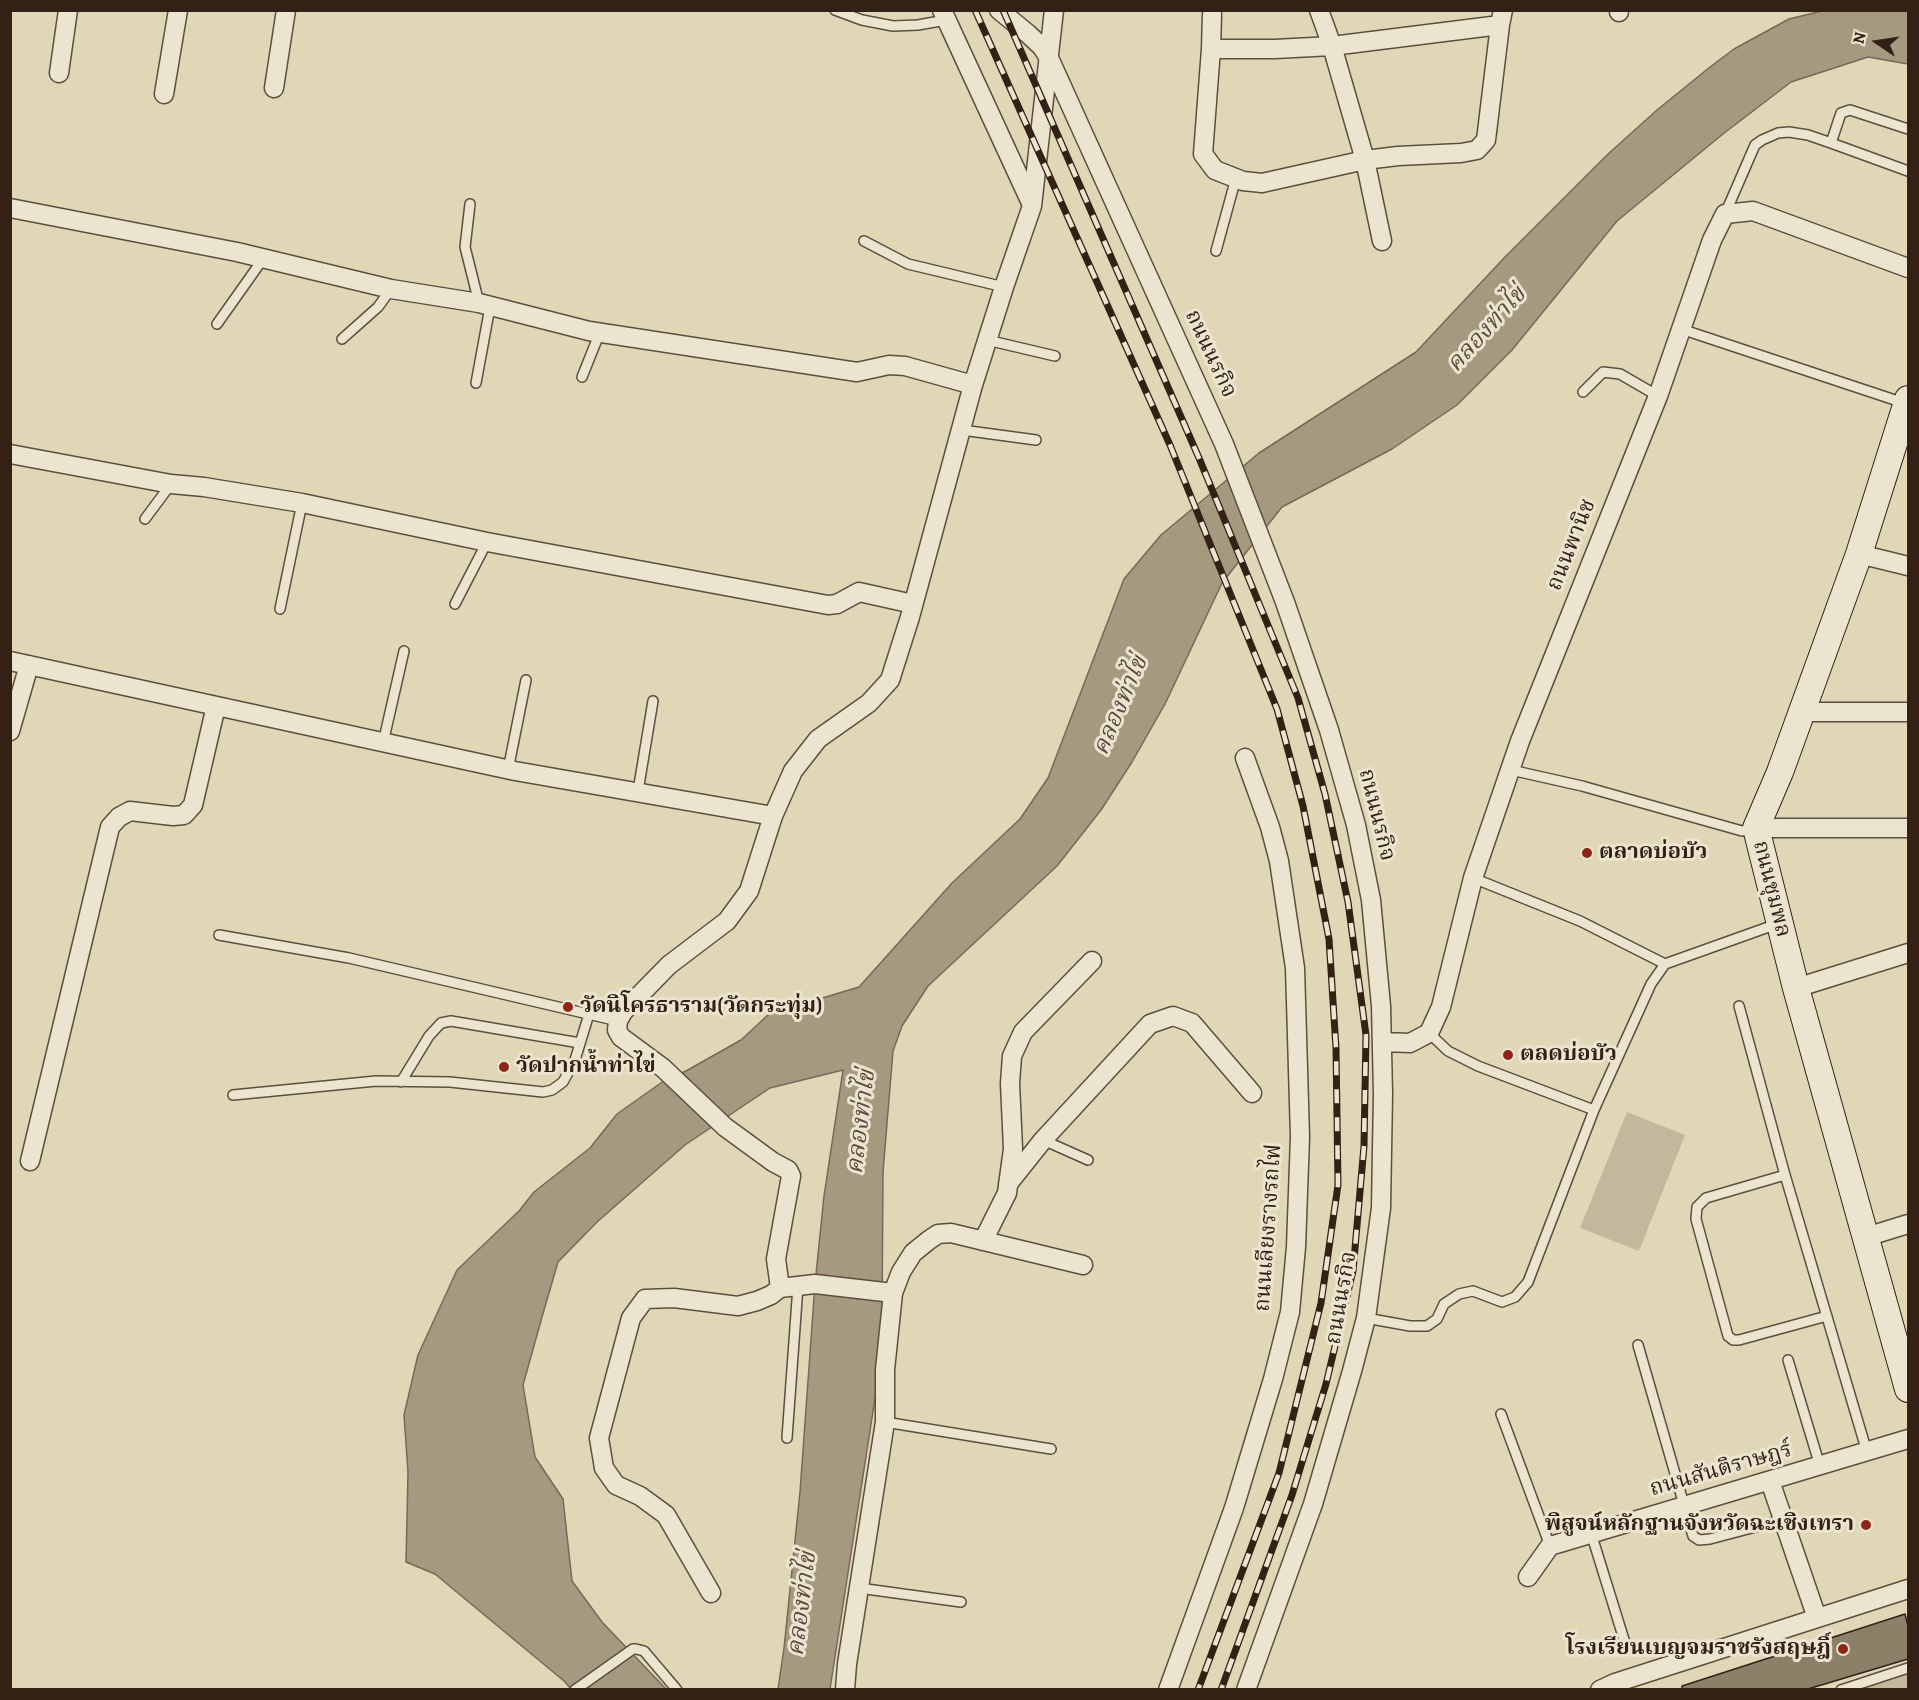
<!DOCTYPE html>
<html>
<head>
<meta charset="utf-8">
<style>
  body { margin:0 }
  #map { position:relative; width:1919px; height:1700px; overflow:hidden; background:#e0d7b6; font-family:Alegreya,serif }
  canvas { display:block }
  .frame { position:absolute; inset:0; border:12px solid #332116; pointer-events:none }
  .north { position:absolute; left:1847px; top:12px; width:60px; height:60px; -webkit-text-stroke:4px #ebe5d0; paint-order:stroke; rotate:283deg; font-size:16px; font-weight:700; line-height:24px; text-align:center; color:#332116 }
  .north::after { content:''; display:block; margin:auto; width:21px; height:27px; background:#332116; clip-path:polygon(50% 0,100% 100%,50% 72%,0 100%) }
</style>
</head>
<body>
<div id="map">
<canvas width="1919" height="1700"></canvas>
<div class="frame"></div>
<div class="north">N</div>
</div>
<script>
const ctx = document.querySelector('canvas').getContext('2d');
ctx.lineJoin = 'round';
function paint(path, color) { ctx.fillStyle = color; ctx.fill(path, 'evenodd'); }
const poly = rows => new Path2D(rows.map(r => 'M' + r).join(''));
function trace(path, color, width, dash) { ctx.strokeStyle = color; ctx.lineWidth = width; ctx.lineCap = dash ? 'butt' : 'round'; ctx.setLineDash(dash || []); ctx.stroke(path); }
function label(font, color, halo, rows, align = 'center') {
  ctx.font = font + ' Alegreya,"Noto Serif Thai",serif'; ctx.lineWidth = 6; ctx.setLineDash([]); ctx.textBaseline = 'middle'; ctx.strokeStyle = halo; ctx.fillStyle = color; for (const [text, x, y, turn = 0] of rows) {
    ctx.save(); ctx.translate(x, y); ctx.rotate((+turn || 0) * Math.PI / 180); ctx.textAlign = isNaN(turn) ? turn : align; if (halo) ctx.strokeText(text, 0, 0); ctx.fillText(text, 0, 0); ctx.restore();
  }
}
paint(poly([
  [1627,1112,1685,1135,1639,1251,1580,1228],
  [1908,1668,1908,1689,1841,1689]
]), '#c3b89b');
const water = poly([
  [1822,11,1908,11,1908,64,1868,57,1791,82,1723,134,1617,221,1512,350,1457,405,1392,449,1282,507,1222,583,1165,704,1132,762,1101,810,1057,866,928,986,902,1026,893,1051,883,1172,882,1317,876,1392,830,1689,778,1689,784,1648,800,1492,815,1284,824,1196,843,1070,770,1088,685,1145,597,1222,558,1262,542,1317,523,1385,535,1457,563,1499,572,1581,602,1622,666,1689,571,1689,564,1681,435,1574,406,1562,408,1472,404,1415,418,1355,457,1270,519,1211,534,1192,590,1148,617,1114,665,1080,686,1071,741,1040,769,1014,859,987,952,883,1020,819,1048,778,1124,579,1161,535,1259,453,1416,352,1504,258,1607,155,1657,110,1710,67,1734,49,1789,19,1822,11]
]);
paint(water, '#a59980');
trace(water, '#776956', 1.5);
const building = poly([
  [1905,1614,1908,1626,1908,1659,1808,1689,1682,1689,1682,1686,1905,1614]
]);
paint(building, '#8d8069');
trace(building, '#332116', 1.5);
const lane = poly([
  [835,10,862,20,893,26,918,25,946,20],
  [1908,129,1850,110,1841,113,1831,143,1908,171],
  [470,204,465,247,479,303],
  [1725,214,1755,145,1762,140,1778,133,1789,132,1808,135,1831,143],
  [864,241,908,264,1004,287],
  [1216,251,1236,178],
  [217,324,263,259],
  [1681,329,1904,403],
  [342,339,378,307,391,289],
  [987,340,1055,356],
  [582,377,600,332],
  [476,383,490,307],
  [1583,392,1603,372,1620,374,1658,396],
  [962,430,1036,440],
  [145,519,171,484],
  [455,604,487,542],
  [280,609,302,503],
  [383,743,404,651],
  [508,770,526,680],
  [1511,770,1582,786,1742,831,1754,828],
  [638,791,653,701],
  [1473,878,1580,921,1665,964],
  [219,935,349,958,618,1021],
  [1739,1006,1785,1175,1867,1452],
  [1429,1033,1448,1051,1478,1066,1594,1110],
  [401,1082,429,1036,441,1023,451,1021,580,1043],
  [233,1095,376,1081,450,1082,543,1092,552,1090,563,1082,575,1060,589,1014],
  [1043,1140,1088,1160],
  [1785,1175,1706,1198,1697,1207,1696,1219,1728,1336,1733,1340,1739,1340,1827,1316],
  [1366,1318,1410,1326,1427,1326,1437,1319,1444,1304,1459,1294,1473,1291,1502,1302,1515,1297,1528,1282,1594,1110,1651,984,1665,964,1777,924],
  [1638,1345,1693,1536,1699,1540,1710,1539,1782,1520],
  [1788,1360,1820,1466],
  [1501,1414,1550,1546],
  [885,1422,1051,1449],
  [787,1438,798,1286],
  [1591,1533,1626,1646],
  [859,1588,961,1602],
  [575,1690,633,1649,636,1649,644,1651,677,1690],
  [1841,1690,1908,1668]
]);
const street = poly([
  [942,10,1032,205],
  [999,10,1027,33,1042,47,1050,60,1224,444,1285,602,1329,730,1356,825,1371,900,1381,1006,1383,1094,1381,1208,1366,1318,1352,1371,1313,1504,1246,1690],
  [1319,10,1332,46,1365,160,1382,241],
  [1619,12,1619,10],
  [1212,14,1211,49,1203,154,1215,170,1243,181,1262,183,1365,160,1398,156,1461,153,1477,150,1486,140,1500,25,1503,10],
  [1211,49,1275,49,1332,46,1500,25],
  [59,73,68,10],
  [274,88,286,10],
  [164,94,178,10],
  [10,208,237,252,391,289,479,303,589,331,857,372,889,365,905,366,973,385],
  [10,454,171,484,204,487,302,503,487,542,828,605,837,604,859,592,913,604],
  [1859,554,1908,566],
  [10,661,515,771,773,816],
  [1801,712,1908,712],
  [10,731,29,665],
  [1756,828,1908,828],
  [1796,988,1908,953],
  [1382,1042,1410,1043,1429,1033,1441,1007,1473,878,1520,741,1658,396,1712,240,1725,214,1753,211,1908,268],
  [30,1161,110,827,119,817,130,811,173,816,184,815,193,805,216,706],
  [1008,1184,1043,1140,1150,1024,1173,1016,1192,1023,1252,1093],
  [1866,1237,1908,1224],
  [983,1241,1007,1193,1013,1149,1010,1083,1012,1056,1023,1032,1092,961],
  [780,1288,776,1259,791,1176,788,1170,773,1162,725,1127,663,1068,621,1037,617,1030,618,1021,623,1012,669,965,727,921,749,891,773,816,793,771,818,739,869,703,890,680,910,617,973,385,1004,287,1032,206,1054,10],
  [1770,1481,1817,1618],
  [1528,1577,1550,1546,1908,1439],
  [711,1593,666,1515,640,1496,616,1485,604,1468,599,1438,631,1318,645,1299,674,1298,738,1306,757,1301,771,1295,780,1288,815,1284,893,1293],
  [845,1690,847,1664,885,1422,885,1370,893,1293,901,1272,913,1253,929,1240,938,1234,951,1233,1083,1265],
  [1168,1690,1234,1508,1273,1379,1290,1312,1296,1247,1300,1137,1295,968,1279,861,1270,827,1245,758],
  [1600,1690,1615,1683,1908,1589]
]);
const secondary = poly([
  [1908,399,1859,554,1780,772,1756,828,1796,988,1908,1389]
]);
trace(lane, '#5e4e3e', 12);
trace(street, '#5e4e3e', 21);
trace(secondary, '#332116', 28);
trace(lane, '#ebe5d0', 9);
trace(street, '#ebe5d0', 18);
trace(secondary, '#ebe5d0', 26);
const rail = poly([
  [975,10,1170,445,1277,709,1303,806,1329,939,1336,1048,1338,1185,1321,1303,1279,1473,1198,1690],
  [1003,10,1199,458,1298,698,1325,794,1348,902,1366,1035,1364,1146,1353,1271,1326,1384,1292,1495,1221,1690]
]);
trace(rail, '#332116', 7);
trace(rail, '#ebe5d0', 4.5, [14]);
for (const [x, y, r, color] of [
  [1587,853,6,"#8f2418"],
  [568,1007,6,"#8f2418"],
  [1508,1055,6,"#8f2418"],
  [504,1067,6,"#8f2418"],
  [1866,1525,6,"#8f2418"],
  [1843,1649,6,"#8f2418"]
]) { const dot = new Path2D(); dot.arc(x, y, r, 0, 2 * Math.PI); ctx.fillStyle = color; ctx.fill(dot); trace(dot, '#ebe5d0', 2); }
label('22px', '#332116', '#ebe5d0', [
  ["ถนนนรกิจ",1210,354,65],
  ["ถนนพานิช",1572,545,-68],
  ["ถนนนรกิจ",1376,815,76],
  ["ถนนชุมพล",1771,889,76],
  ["ถนนเลียงรางรถไฟ",1269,1228,-86],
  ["ถนนนรกิจ",1342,1298,-80],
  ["ถนนสันติราษฎร์",1721,1470,-16]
]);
label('bold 22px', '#332116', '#ebe5d0', [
  ["ตลาดบ่อบัว",1599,853],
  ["วัดนิโครธาราม(วัดกระทุ่ม)",580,1007],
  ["ตลดบ่อบัว",1520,1055],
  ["วัดปากน้ำท่าไข่",516,1067],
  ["พิสูจน์หลักฐานจังหวัดฉะเชิงเทรา",1854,1525,"right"],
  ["โรงเรียนเบญจมราชรังสฤษฎิ์",1831,1649,"right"]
], 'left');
label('italic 24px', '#5b4b3b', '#ebe5d0', [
  ["คลองท่าไข่",1487,330,-48],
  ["คลองท่าไข่",1121,706,-67],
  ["คลองท่าไข่",862,1122,-83],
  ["คลองท่าไข่",803,1604,-83]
]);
</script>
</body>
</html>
